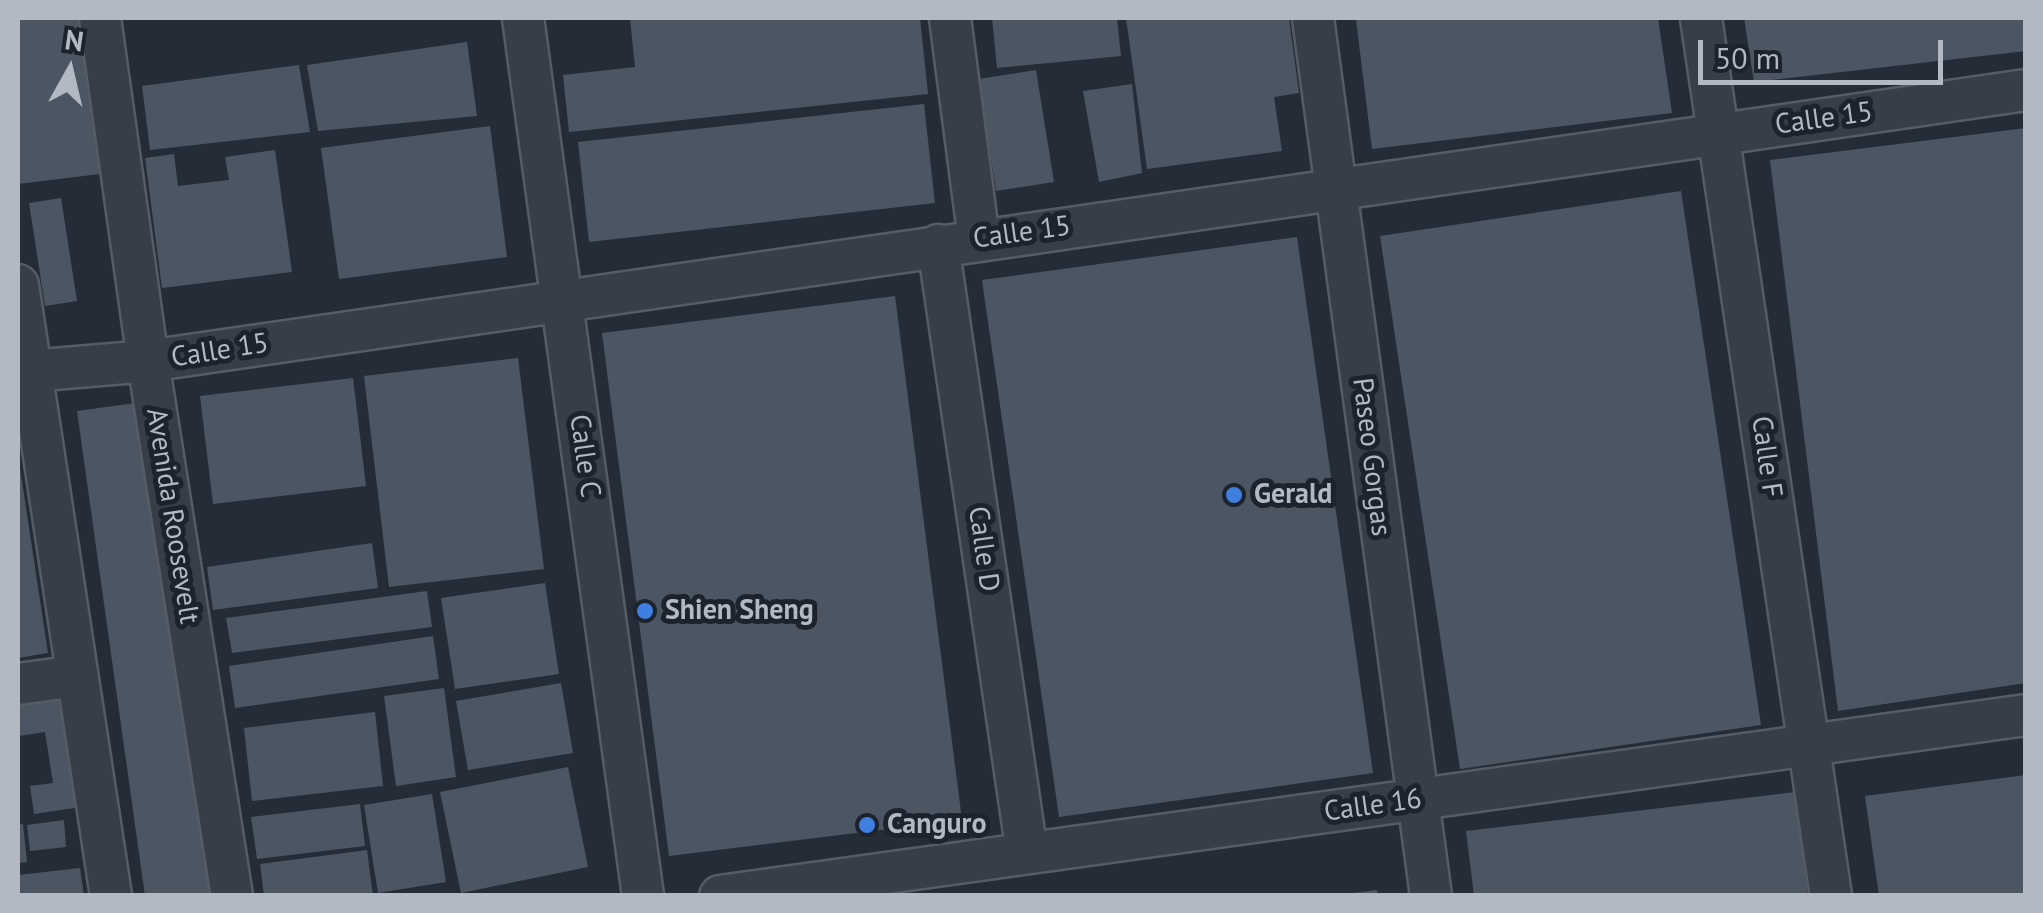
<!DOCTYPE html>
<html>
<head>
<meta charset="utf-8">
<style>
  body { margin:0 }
  #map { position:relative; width:2043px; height:913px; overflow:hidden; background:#242c37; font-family:"PT Sans",sans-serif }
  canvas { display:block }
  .frame { position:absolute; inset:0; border:20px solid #b2b9c3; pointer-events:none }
  .north { position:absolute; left:20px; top:20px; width:100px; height:100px; -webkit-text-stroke:8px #1c232c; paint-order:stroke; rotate:8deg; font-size:28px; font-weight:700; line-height:40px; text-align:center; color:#b2b9c3 }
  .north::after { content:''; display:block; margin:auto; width:35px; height:45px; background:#b2b9c3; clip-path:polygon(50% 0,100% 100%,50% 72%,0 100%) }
  .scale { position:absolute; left:1698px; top:40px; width:245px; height:45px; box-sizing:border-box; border:5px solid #b2b9c3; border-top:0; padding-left:12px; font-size:30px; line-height:35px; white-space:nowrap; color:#b2b9c3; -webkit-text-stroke:8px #1c232c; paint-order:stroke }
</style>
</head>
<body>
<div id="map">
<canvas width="2043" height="913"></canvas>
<div class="frame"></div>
<div class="north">N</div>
<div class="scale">50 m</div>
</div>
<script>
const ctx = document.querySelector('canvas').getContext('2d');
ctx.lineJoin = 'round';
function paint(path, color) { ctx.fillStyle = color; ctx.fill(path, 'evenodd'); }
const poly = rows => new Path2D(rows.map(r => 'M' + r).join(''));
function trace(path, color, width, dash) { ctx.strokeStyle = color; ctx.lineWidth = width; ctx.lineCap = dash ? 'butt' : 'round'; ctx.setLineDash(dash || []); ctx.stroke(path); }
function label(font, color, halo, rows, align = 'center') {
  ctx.font = font + ' "PT Sans",sans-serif'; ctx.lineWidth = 10; ctx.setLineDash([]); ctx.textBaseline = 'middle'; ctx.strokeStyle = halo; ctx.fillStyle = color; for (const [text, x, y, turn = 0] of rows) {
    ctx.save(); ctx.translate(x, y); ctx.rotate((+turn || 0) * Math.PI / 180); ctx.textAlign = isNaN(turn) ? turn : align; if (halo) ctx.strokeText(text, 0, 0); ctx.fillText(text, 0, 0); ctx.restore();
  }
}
paint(poly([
  [18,18,80,18,100,174,18,184],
  [630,18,920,18,928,94,569,132,563,75,635,67],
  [992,18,1117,18,1121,56,997,68],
  [1126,18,1289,18,1299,93,1274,97,1282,151,1147,169],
  [1380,18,1658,18,1672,113,1372,149,1356,20],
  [1744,18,2026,18,2026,51,1754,82],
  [467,42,477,116,318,131,307,65],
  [299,65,310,132,150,150,142,86],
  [1036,70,1054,182,996,191,979,79],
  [1132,84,1142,173,1099,182,1083,91],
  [924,104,935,203,589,242,578,142],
  [490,126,507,257,339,279,321,148],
  [2026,128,2026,683,1838,711,1770,160],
  [275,150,292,272,162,288,145,158,174,154,178,186,229,180,225,157],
  [1681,191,1761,725,1460,769,1380,236],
  [61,198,77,301,45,306,29,203],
  [1297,237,1373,773,1059,817,982,280],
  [895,296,962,820,669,856,602,333],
  [518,358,544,569,389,587,364,376],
  [353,378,366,486,213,504,200,396],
  [143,402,212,896,145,896,77,411],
  [18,455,48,653,18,658],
  [372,543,378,588,213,610,207,567],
  [545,583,559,674,455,689,441,598],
  [427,591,432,627,232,653,226,618],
  [433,636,439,679,235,708,229,666],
  [561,683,573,753,468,770,456,701],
  [444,688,456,777,396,786,384,696],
  [64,696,81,807,34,814,30,786,53,783,45,732,19,736,18,703],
  [375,712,383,786,252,801,244,728],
  [568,767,588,867,461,893,440,792],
  [2026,775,2026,896,1879,896,1865,796],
  [1796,792,1808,896,1474,896,1466,831],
  [432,794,446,882,378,893,364,805],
  [360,804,365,846,257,859,251,817],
  [64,820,66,847,30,851,27,825],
  [23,824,27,862,18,863,18,825],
  [367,850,373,896,264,896,260,864],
  [80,868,84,896,18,896,18,875],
  [1377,890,1378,896,1353,896,1353,893]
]), '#4c5662');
const minor = poly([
  [100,18,148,361,232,896],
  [523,18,643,896],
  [950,18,979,240],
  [1313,18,1431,896],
  [1701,18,1831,896],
  [938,245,1027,853],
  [18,285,111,896],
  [18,372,148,361,2026,90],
  [18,684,77,676],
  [720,896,2026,715]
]);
trace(minor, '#555c65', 45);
trace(minor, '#373e47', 40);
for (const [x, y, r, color] of [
  [1234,495,10,"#3f7fe0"],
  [645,611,10,"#3f7fe0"],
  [867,825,10,"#3f7fe0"]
]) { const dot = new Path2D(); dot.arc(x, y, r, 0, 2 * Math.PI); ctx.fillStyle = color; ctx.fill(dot); trace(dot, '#1c232c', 4); }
label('28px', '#b2b9c3', '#1c232c', [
  ["Calle 15",1824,119,-8],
  ["Calle 15",1022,233,-8],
  ["Calle 15",220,351,-9],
  ["Calle C",584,456,82],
  ["Paseo Gorgas",1371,457,83],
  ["Calle F",1766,457,82],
  ["Avenida Roosevelt",172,516,81],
  ["Calle D",983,549,82],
  ["Calle 16",1373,806,-8]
]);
label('bold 28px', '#b2b9c3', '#1c232c', [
  ["Gerald",1254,495],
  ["Shien Sheng",665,611],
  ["Canguro",887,825]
], 'left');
</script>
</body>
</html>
